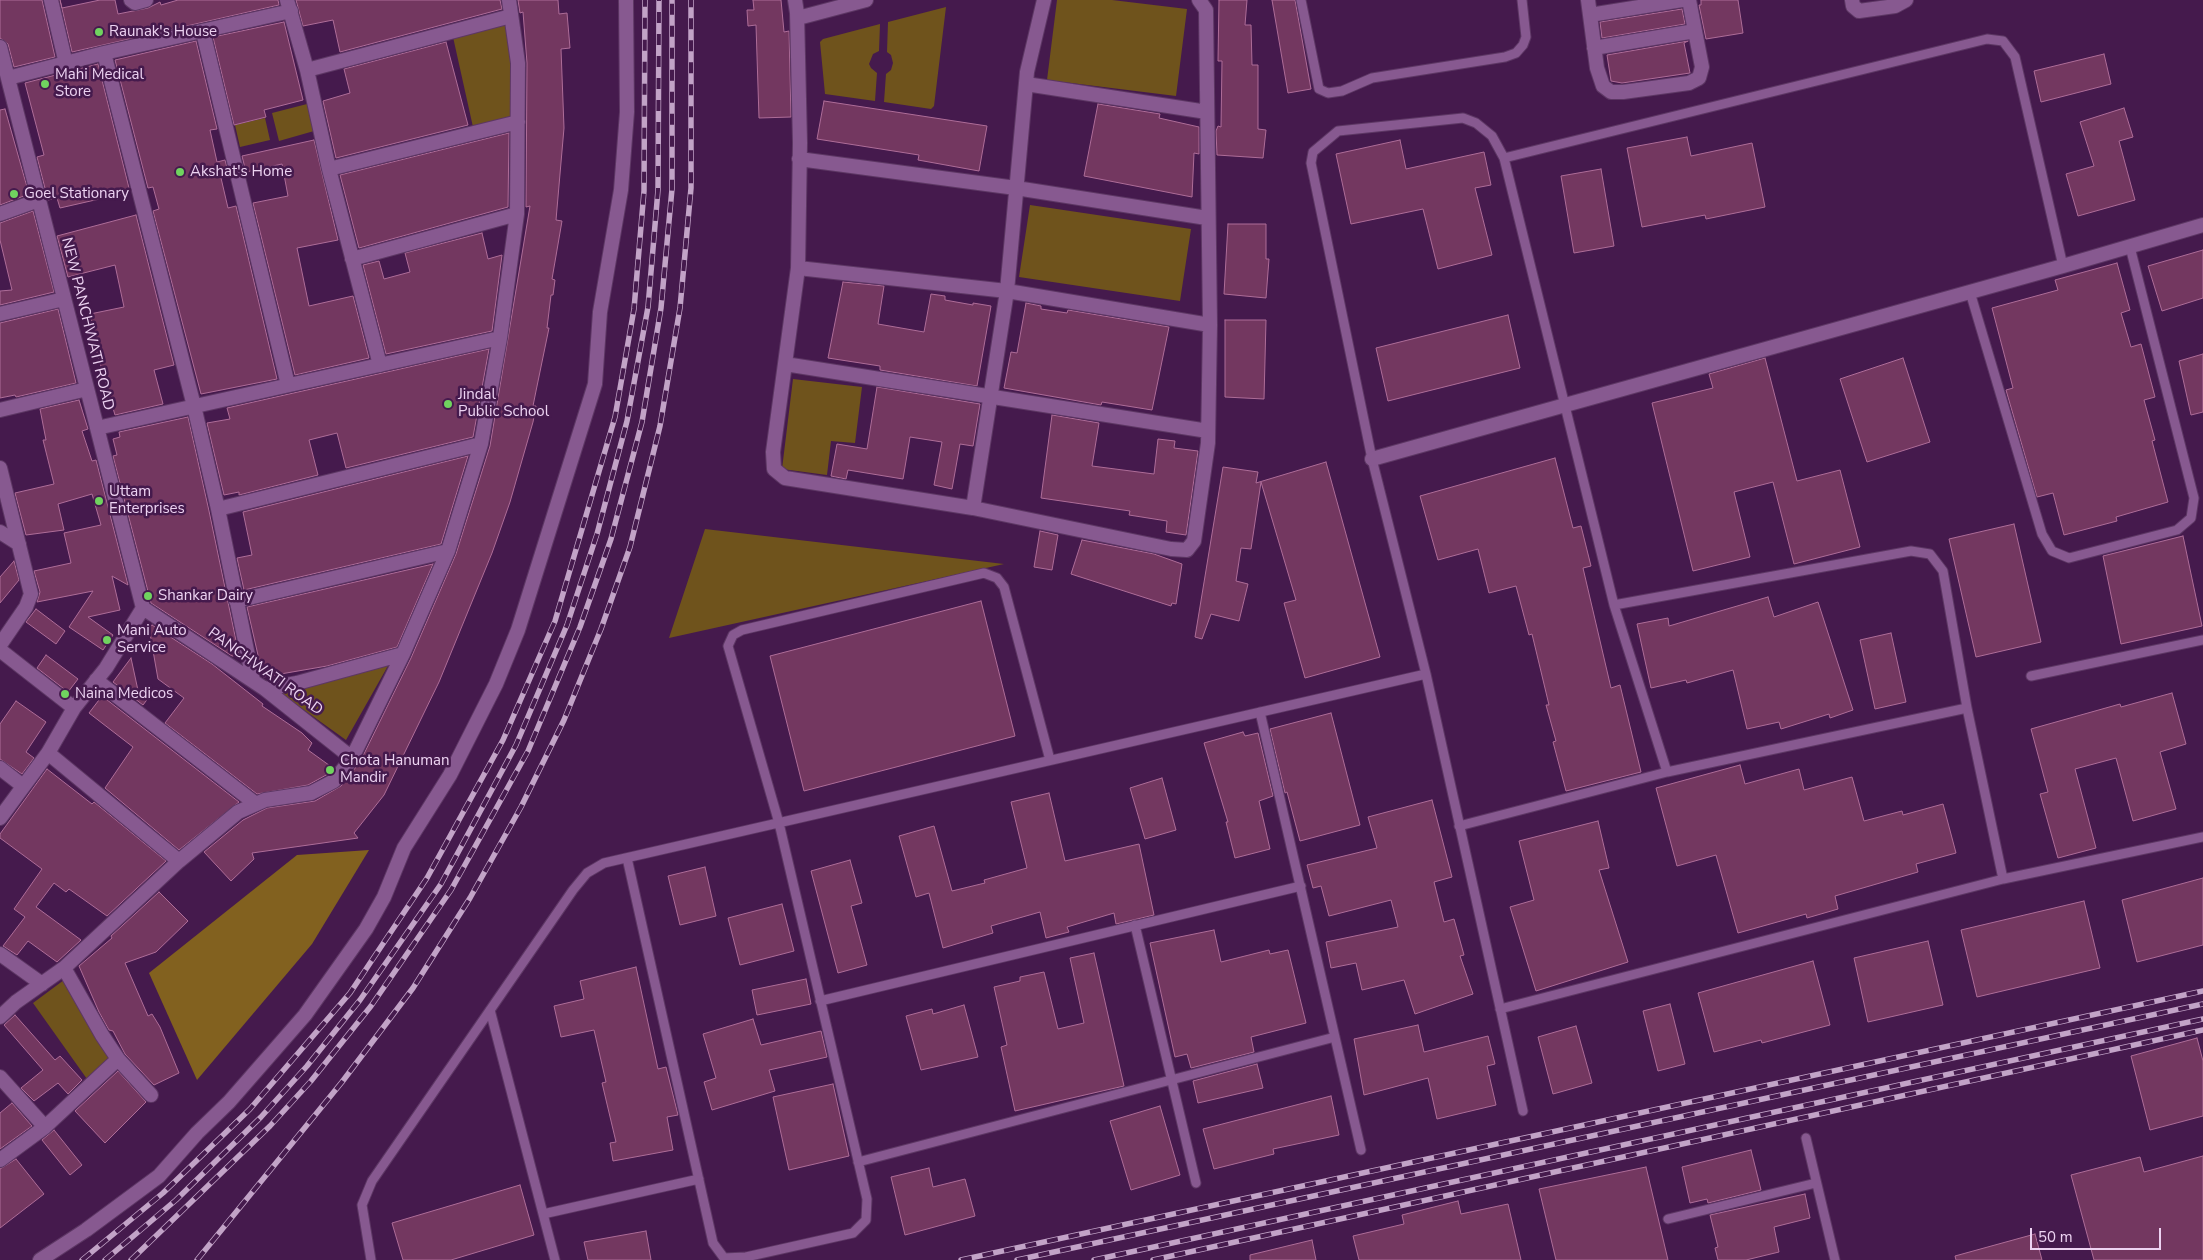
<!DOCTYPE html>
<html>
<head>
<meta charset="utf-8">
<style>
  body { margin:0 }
  #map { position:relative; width:2203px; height:1260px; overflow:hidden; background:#451a4d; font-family:"Nunito Sans",sans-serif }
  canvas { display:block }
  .scale { position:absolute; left:2030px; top:1228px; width:131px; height:22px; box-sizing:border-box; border:2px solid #edd3f2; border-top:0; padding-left:6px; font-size:15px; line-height:18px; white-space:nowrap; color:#edd3f2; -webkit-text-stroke:4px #451a4d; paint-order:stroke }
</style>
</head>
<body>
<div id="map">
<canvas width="2203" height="1260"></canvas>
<div class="scale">50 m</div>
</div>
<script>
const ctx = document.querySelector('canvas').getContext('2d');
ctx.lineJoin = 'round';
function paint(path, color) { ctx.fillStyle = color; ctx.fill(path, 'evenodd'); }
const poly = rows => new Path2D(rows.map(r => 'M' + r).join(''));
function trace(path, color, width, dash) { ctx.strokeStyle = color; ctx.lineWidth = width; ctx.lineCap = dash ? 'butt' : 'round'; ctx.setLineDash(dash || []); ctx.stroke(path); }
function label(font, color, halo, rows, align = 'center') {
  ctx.font = font + ' "Nunito Sans",sans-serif'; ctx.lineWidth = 5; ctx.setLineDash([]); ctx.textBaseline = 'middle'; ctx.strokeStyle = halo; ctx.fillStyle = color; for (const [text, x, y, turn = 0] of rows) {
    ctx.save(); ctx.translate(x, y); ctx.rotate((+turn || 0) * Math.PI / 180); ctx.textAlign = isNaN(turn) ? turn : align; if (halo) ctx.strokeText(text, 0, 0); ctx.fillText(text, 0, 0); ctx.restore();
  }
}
paint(poly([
  [1057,0,1112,0,1187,9,1176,96,1047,80],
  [946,7,934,106,931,109,884,102,886,74,891,70,893,63,891,55,887,52,888,22],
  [509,24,512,118,473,127,453,37],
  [880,24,879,51,873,54,869,64,871,68,877,73,875,101,825,94,820,42,823,39],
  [307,104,314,131,279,141,272,113],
  [265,118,270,140,240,147,235,125],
  [1030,205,1191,229,1180,301,1019,277],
  [793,379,862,387,855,443,831,441,827,475,782,469],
  [705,529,1004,564,669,638],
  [389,664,346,740,279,692],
  [64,980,114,1059,87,1079,33,1003]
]), '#6f531c');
paint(poly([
  [369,850,312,944,197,1080,149,973,297,855]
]), '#82611f');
const building = poly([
  [0,0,42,0,55,57,14,67,8,44,0,38,0,0],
  [60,0,62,8,100,0,115,0,118,14,148,8,160,2,161,5,178,0,278,0,279,5,72,52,60,0],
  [296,0,500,0,502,9,340,52,333,20,303,26,296,0],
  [518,0,558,0,559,14,567,13,570,48,561,49,564,128,556,220,562,221,552,279,555,280,553,295,551,295,547,328,549,328,536,391,533,406,536,406,533,422,510,502,492,553,439,682,384,795,354,833,358,838,252,853,254,859,231,881,204,852,243,820,267,808,315,801,341,786,360,762,411,658,456,554,490,446,530,206,526,207,527,63,523,12,520,13,518,0],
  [753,0,781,0,784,32,789,31,791,117,759,118,756,25,748,26,747,10,754,10,753,0],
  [1219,0,1247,0,1245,25,1251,25,1252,65,1258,65,1258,129,1266,130,1263,158,1217,155,1216,131,1218,126,1221,127,1222,61,1218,61,1219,0],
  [1272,0,1295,0,1311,89,1288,93,1272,0],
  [1701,0,1738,0,1743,33,1706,39,1699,5,1701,5,1701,0],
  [1682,9,1685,24,1602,38,1600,22,1682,9],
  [284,22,303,100,264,110,266,117,234,125,213,37,284,22],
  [196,41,217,129,210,130,217,162,225,160,229,176,221,178,228,208,236,206,277,379,201,394,153,211,159,209,153,187,148,188,115,60,196,41],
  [1688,41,1684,43,1690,73,1622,83,1611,81,1607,55,1688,41],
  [446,42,468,125,336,158,323,101,350,93,344,69,446,42],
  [2104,54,2111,84,2041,102,2034,71,2104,54],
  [98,64,130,192,60,208,57,198,48,200,37,157,44,155,25,83,98,64],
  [824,101,987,126,979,171,918,160,919,155,817,139,824,101],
  [1098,104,1160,114,1159,118,1199,127,1199,154,1194,153,1192,197,1084,176,1098,104],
  [2124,108,2133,137,2119,141,2135,200,2078,216,2066,174,2094,166,2080,122,2124,108],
  [5,109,29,194,0,205,0,110,5,109],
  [509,133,508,207,359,248,340,175,509,133],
  [1687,137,1691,156,1752,143,1765,207,1706,219,1705,215,1642,227,1627,148,1687,137],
  [314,140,338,240,297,248,309,306,353,296,369,358,295,375,253,203,288,196,282,164,246,172,242,156,314,140],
  [1400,140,1406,169,1484,152,1491,185,1475,188,1492,255,1438,269,1423,209,1351,224,1336,154,1400,140],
  [1601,169,1614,246,1574,253,1561,176,1601,169],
  [33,211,54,292,0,305,0,291,12,290,0,240,0,223,33,211],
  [136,215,174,365,154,370,163,404,115,415,96,349,90,314,124,307,115,265,68,277,57,236,136,215],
  [1228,224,1266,224,1266,259,1269,259,1266,298,1224,294,1228,224],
  [482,233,488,259,502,255,492,331,386,354,363,265,379,261,384,279,410,272,405,253,482,233],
  [2203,250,2203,298,2162,311,2148,266,2203,250],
  [2117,263,2130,310,2121,313,2131,347,2141,344,2155,397,2144,400,2155,440,2152,441,2168,502,2116,517,2117,521,2064,535,2053,493,2037,497,2006,390,2013,388,1992,308,2058,290,2055,280,2117,263],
  [843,282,884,286,878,324,924,332,931,294,945,296,945,300,973,305,973,303,991,306,977,386,880,370,880,366,828,358,843,282],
  [1026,303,1041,306,1041,309,1067,313,1068,310,1169,327,1152,410,1102,402,1101,405,1004,388,1011,352,1017,353,1026,303],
  [58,309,76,383,16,397,15,395,0,398,0,323,58,309],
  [1508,315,1520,368,1388,401,1376,348,1508,315],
  [1225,320,1266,320,1264,399,1225,397,1225,320],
  [489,349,473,437,346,468,337,433,309,440,318,475,239,495,239,492,224,495,207,423,230,419,227,408,489,349],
  [2203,354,2203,412,2191,415,2179,361,2203,354],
  [1765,358,1797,481,1840,470,1860,547,1794,564,1773,482,1734,492,1750,557,1693,571,1652,403,1713,388,1709,374,1765,358],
  [1903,358,1930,442,1867,462,1840,379,1903,358],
  [877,387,980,404,973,446,960,444,952,489,934,485,942,442,910,437,903,479,848,470,846,479,831,476,837,444,867,449,877,387],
  [79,400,88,429,82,431,92,461,96,460,128,585,112,576,120,610,88,617,113,635,103,650,69,627,93,591,37,602,40,592,34,571,71,563,64,533,101,525,92,494,58,504,64,530,26,535,15,493,54,484,43,440,46,440,40,409,79,400],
  [1052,415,1099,423,1092,466,1154,474,1158,439,1175,441,1174,448,1198,451,1186,535,1166,532,1167,521,1129,515,1130,511,1041,498,1052,415],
  [188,417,209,511,239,655,232,656,151,603,113,456,117,455,113,439,120,437,119,432,188,417],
  [468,456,441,544,244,590,237,558,252,555,243,512,468,456],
  [1555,458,1573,528,1581,526,1591,566,1583,568,1611,688,1620,685,1641,772,1566,791,1553,742,1556,741,1546,705,1549,705,1532,634,1529,635,1516,586,1489,593,1478,549,1438,560,1420,496,1555,458],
  [1326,462,1380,657,1305,678,1284,603,1296,600,1261,482,1251,549,1241,548,1236,581,1248,584,1239,621,1211,614,1202,639,1195,637,1223,467,1258,472,1256,483,1326,462],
  [2014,524,2041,642,1976,657,1949,539,2014,524],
  [1040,531,1058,535,1052,570,1034,567,1040,531],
  [2183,536,2202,626,2121,644,2103,556,2183,536],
  [1082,540,1154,554,1182,564,1176,604,1172,603,1171,606,1071,574,1082,540],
  [14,561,19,580,0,603,0,577,14,561],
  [433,564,397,647,327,666,263,677,247,607,433,564],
  [1768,597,1774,617,1818,602,1853,710,1830,718,1829,714,1781,729,1779,722,1747,729,1733,670,1687,683,1686,680,1651,688,1637,624,1668,618,1669,626,1768,597],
  [981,601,1015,736,804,791,770,656,981,601],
  [36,609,65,631,56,644,26,622,36,609],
  [152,625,212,664,263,704,262,706,302,733,312,743,308,750,333,768,328,774,308,785,257,794,165,723,184,698,158,679,149,628,152,625],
  [1891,633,1906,702,1875,709,1860,640,1891,633],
  [46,655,78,679,68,692,37,668,46,655],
  [131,658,139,695,152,693,143,705,113,682,131,658],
  [2172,693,2186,744,2160,752,2176,809,2133,821,2116,758,2075,769,2096,848,2058,858,2040,794,2048,792,2031,729,2120,704,2121,707,2172,693],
  [102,696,239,802,179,850,105,788,133,747,89,713,102,696],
  [16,701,46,722,26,752,34,758,22,774,0,759,0,724,16,701],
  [1331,713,1360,825,1300,841,1287,792,1285,793,1270,729,1331,713],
  [1243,732,1245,736,1258,733,1273,796,1259,801,1270,849,1235,858,1226,822,1228,822,1204,743,1243,732],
  [1740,765,1745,784,1799,769,1804,790,1852,777,1864,821,1902,811,1903,815,1943,804,1956,853,1916,864,1918,872,1835,896,1838,909,1807,918,1806,914,1738,933,1716,855,1677,866,1656,788,1740,765],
  [47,769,92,804,94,802,166,861,107,916,69,889,66,892,54,883,36,907,81,940,57,962,28,941,17,955,3,946,25,917,14,909,42,869,0,838,0,834,47,769],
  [1162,778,1176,830,1145,839,1130,788,1162,778],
  [1049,793,1065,861,1139,844,1154,915,1116,924,1114,913,1067,927,1069,932,1046,938,1040,912,991,926,993,933,943,948,929,893,916,897,899,836,934,826,952,891,985,883,984,880,1027,868,1011,802,1049,793],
  [1432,800,1452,877,1434,882,1444,922,1454,919,1464,955,1460,956,1473,994,1415,1014,1404,980,1362,990,1356,963,1331,968,1326,942,1398,927,1391,900,1329,916,1321,886,1313,888,1307,865,1377,848,1368,817,1432,800],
  [1598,821,1609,868,1599,870,1628,962,1536,991,1510,907,1534,900,1519,841,1598,821],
  [850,860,862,903,851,906,867,965,838,973,811,871,850,860],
  [705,867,716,916,680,925,668,876,705,867],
  [2203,878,2203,945,2137,962,2122,900,2203,878],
  [159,892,188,921,156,952,125,963,148,1016,152,1014,160,1027,179,1073,154,1085,125,1054,113,1031,109,1030,99,1012,79,966,112,938,111,936,159,892],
  [2084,901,2100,968,1977,997,1961,930,2084,901],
  [782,904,794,951,740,965,728,918,782,904],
  [1214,930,1221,962,1269,950,1270,954,1288,950,1306,1023,1251,1037,1254,1052,1191,1068,1187,1054,1175,1057,1150,943,1214,930],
  [1928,941,1943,1005,1868,1022,1854,958,1928,941],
  [1094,953,1124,1086,1015,1111,1001,1047,1007,1045,994,987,1020,981,1020,977,1044,972,1058,1029,1084,1023,1070,958,1094,953],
  [1813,961,1830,1025,1762,1043,1761,1040,1714,1052,1698,993,1813,961],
  [636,967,658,1069,666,1067,678,1115,667,1117,673,1150,613,1161,610,1143,616,1142,602,1083,606,1082,594,1030,561,1037,554,1006,584,999,580,981,636,967],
  [806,979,811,1004,757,1015,752,990,806,979],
  [1670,1004,1685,1064,1658,1071,1643,1011,1670,1004],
  [964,1005,978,1057,921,1070,906,1016,932,1009,933,1014,964,1005],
  [15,1015,55,1060,60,1056,82,1080,68,1094,58,1083,34,1101,21,1088,43,1070,4,1025,15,1015],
  [753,1019,761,1045,821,1031,827,1057,769,1070,775,1091,712,1110,704,1082,716,1078,703,1034,753,1019],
  [1418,1025,1424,1052,1488,1036,1495,1064,1487,1066,1496,1105,1437,1119,1428,1078,1364,1095,1354,1039,1418,1025],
  [1576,1026,1592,1083,1553,1094,1538,1037,1576,1026],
  [2197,1038,2203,1061,2203,1116,2150,1130,2131,1056,2197,1038],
  [1257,1064,1263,1088,1198,1103,1193,1081,1257,1064],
  [118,1071,146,1102,105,1143,75,1111,118,1071],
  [833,1084,849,1156,789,1170,773,1097,833,1084],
  [1331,1096,1339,1135,1273,1149,1274,1154,1214,1169,1203,1129,1331,1096],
  [12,1103,32,1126,0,1149,0,1113,12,1103],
  [1160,1106,1180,1175,1131,1190,1110,1121,1160,1106],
  [54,1130,82,1165,70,1175,42,1140,54,1130],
  [1751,1150,1761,1190,1708,1203,1707,1199,1690,1203,1682,1167,1751,1150],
  [2203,1156,2203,1260,2094,1260,2071,1175,2140,1157,2144,1172,2203,1156],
  [16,1159,44,1194,0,1228,0,1169,16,1159],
  [1646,1167,1668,1260,1556,1260,1539,1189,1646,1167],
  [929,1168,933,1187,965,1179,975,1216,905,1235,891,1177,929,1168],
  [520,1185,534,1235,451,1260,403,1260,392,1223,520,1185],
  [1805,1194,1810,1218,1774,1227,1779,1252,1746,1260,1718,1260,1715,1248,1718,1247,1710,1215,1805,1194],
  [1458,1201,1461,1214,1508,1204,1521,1260,1359,1260,1353,1236,1404,1224,1402,1215,1458,1201],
  [646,1231,651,1260,588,1260,584,1242,646,1231],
  [2035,1234,2042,1260,1956,1260,1955,1256,2035,1234],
  [1312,1240,1316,1260,1250,1260,1250,1255,1312,1240]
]);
paint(building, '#733760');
trace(building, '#ae6d98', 1);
const service = poly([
  [1301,0,1319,89,1328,93,1342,91,1372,78,1505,57,1516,53,1523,45,1526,37,1522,0],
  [1504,158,1614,605,1667,772],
  [1970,292,2042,534,2052,551,2069,558,2177,530,2191,518,2194,498,2130,247],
  [1614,605,1911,551,1930,554,1943,571,1967,708],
  [2031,676,2203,640],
  [1260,712,1361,1150],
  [1459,826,1667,772,1967,708,2003,879],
  [627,858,713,1243,724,1258,746,1257,853,1233,866,1220,867,1199,779,823,728,646,733,635,742,630,984,573,997,578,1004,587,1050,760],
  [1135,925,1196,1183],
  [820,1001,1301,886],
  [1500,1009,2003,879,2203,837],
  [490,1010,555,1260],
  [1523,1111,1426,674,1372,459,1311,163,1313,152,1338,131,1463,118,1476,123,1492,136,1504,158,1987,39,2003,41,2015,57,2063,266],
  [1806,1138,1835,1260],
  [858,1162,1335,1037],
  [543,1214,699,1179],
  [1668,1219,1816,1183],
  [371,1260,362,1205,372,1181,573,890,587,873,604,863,1426,674]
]);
const minor = poly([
  [51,0,66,64],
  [131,0,135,3,146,0],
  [287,0,307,70,329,169,380,365],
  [795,0,797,13,800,143,798,268,773,452,774,469,785,478,973,508,1171,549,1187,550,1194,541,1208,443,1210,325,1206,10,1199,0],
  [1588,0,1597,68,1603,86,1611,92,1623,92,1689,83,1699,78,1702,67,1689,0],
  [1852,0,1853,6,1859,11,1895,6,1906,0],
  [1590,15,1682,0],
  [798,18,866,0],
  [203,32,288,385],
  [0,47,143,608],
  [1594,48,1695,31],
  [104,53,194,406,218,509,253,680],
  [307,70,511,16],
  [8,78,104,53,291,11],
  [1026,84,1207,112],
  [799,159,1016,188,1207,218],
  [329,169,518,122],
  [0,214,39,200],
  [352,259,517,214],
  [798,268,1007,291,1210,325],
  [0,314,64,299],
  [785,364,1208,431],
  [0,410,87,389],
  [97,428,500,338],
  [1372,459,2063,266,2203,225],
  [0,468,31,594,26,607,0,645],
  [973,508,1007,291,1027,72,1044,0],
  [218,509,481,444],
  [0,532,19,544],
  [236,601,448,551],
  [0,650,74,708],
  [96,680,256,804],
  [265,689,297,683,403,654],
  [48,753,179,861],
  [0,768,23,786],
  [0,818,48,753,74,708,106,668,143,608,265,689,352,758],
  [0,954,42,984],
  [0,1017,16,1002,64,968],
  [0,1077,45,1127],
  [151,1095,118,1059,102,1035,64,968,179,861,238,812,265,800,311,793,334,781,352,758,403,654,448,551,481,444,500,338,517,214,518,63,509,0],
  [0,1160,45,1127,118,1059],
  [40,1260,86,1230,159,1176,197,1133,229,1102,305,1015,366,929,384,897,404,848,450,775,496,684,518,630,595,384,600,312,621,190,627,112,626,0]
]);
trace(service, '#5d3764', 11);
trace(minor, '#5d3764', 16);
trace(service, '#875990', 9);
trace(minor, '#875990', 14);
const rail = poly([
  [82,1260,163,1193,250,1109,350,993,427,878,503,740,555,621,615,417,634,309,644,191,645,0],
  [105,1260,176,1200,261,1117,307,1066,360,1000,441,884,516,745,567,625,597,534,627,421,648,307,658,190,659,0],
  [131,1260,270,1126,311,1081,371,1006,451,890,528,751,580,627,611,539,642,422,661,308,672,189,672,0],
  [197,1260,342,1082,413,988,470,898,521,807,564,720,601,629,630,547,660,426,680,308,691,188,691,0],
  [961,1260,2203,991],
  [1017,1260,2203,1004],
  [1094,1260,2203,1019],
  [1153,1260,2203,1030]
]);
trace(rail, '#c2a3c7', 5.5);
trace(rail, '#451a4d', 4, [11]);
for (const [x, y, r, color] of [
  [99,32,5,"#70d35f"],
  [45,84,5,"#70d35f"],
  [180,172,5,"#70d35f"],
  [14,194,5,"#70d35f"],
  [448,404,5,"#70d35f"],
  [99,501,5,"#70d35f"],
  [148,596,5,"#70d35f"],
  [107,640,5,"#70d35f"],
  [65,694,5,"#70d35f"],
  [330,770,5,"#70d35f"]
]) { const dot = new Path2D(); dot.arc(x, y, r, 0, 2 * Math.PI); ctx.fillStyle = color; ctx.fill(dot); trace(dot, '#451a4d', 2); }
label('15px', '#edd3f2', '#451a4d', [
  ["Raunak's House",109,32],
  ["Mahi Medical",55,75],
  ["Store",55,92],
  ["Akshat's Home",190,172],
  ["Goel Stationary",24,194],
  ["Jindal",458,395],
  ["Public School",458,412],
  ["Uttam",109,492],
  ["Enterprises",109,509],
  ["Shankar Dairy",158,596],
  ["Mani Auto",117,631],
  ["Service",117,648],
  ["Naina Medicos",75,694],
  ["Chota Hanuman",340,761],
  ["Mandir",340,778]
], 'left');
label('15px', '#edd3f2', '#451a4d', [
  ["NEW PANCHWATI ROAD",87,324,76],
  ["PANCHWATI ROAD",265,672,36]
]);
</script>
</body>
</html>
